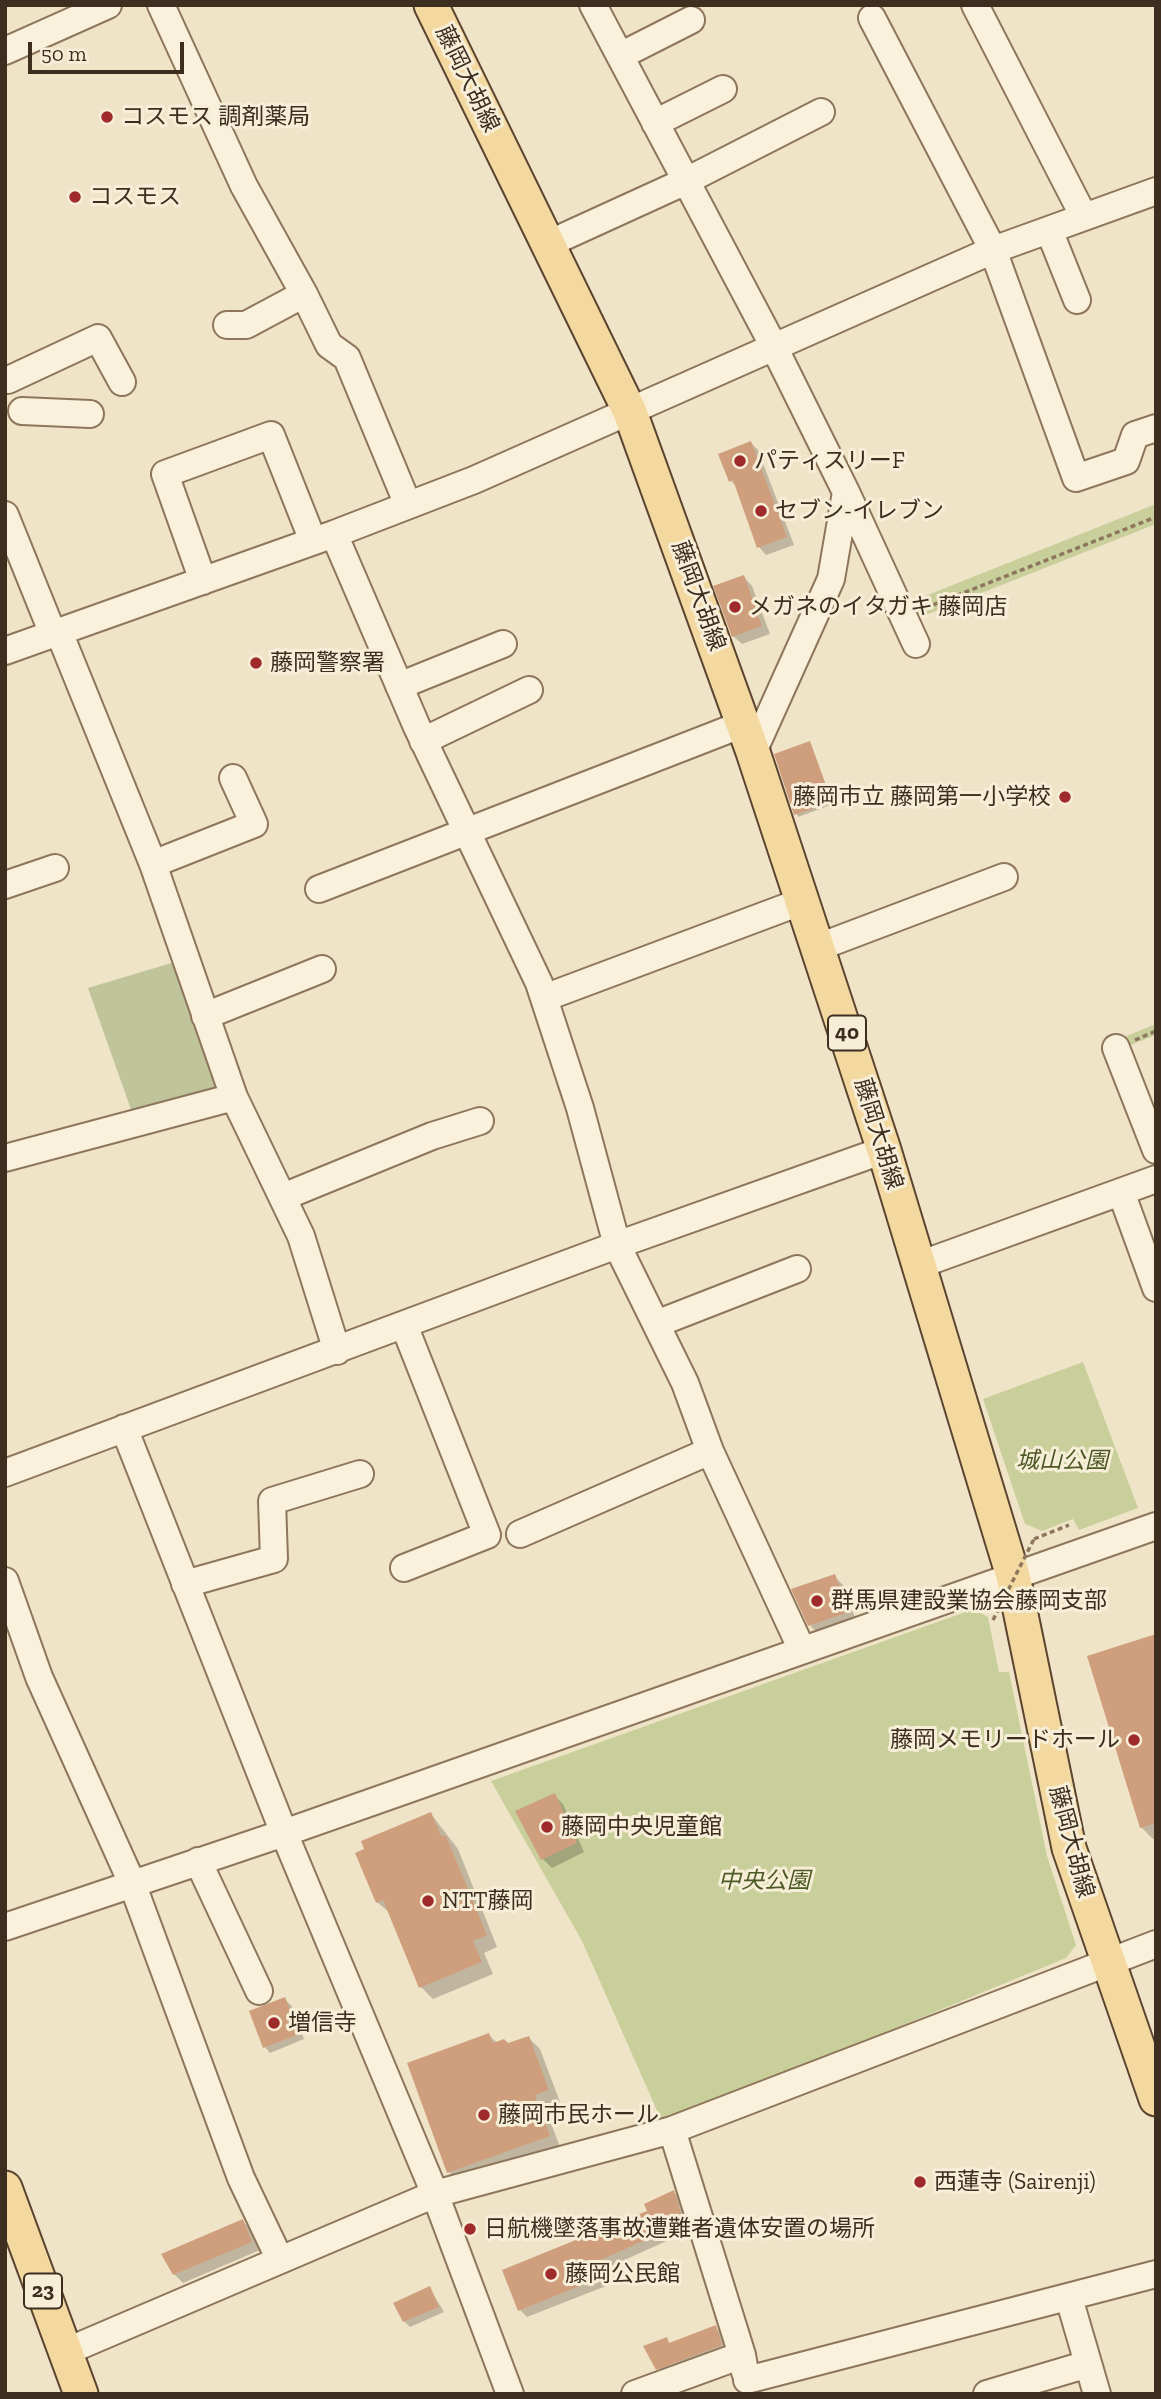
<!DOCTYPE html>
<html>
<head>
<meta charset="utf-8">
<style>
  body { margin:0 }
  #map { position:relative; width:1161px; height:2399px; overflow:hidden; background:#f0e4c8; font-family:"Zilla Slab",serif }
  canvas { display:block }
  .frame { position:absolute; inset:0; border:7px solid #3d2e20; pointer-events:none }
  .scale { position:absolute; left:28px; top:42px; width:156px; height:32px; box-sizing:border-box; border:4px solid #3d2e20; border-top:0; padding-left:9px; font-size:21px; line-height:24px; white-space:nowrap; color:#3d2e20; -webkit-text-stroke:5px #f7eed8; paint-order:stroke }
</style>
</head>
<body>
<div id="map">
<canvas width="1161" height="2399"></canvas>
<div class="frame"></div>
<div class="scale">50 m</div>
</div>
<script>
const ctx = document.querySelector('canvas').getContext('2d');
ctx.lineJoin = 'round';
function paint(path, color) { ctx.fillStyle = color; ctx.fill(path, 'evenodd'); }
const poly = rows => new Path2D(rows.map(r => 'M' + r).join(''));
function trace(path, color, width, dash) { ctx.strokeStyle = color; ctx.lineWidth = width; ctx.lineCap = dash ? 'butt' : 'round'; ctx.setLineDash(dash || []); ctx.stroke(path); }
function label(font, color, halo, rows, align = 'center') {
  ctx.font = font + ' "Zilla Slab","Noto Sans JP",serif'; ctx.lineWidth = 6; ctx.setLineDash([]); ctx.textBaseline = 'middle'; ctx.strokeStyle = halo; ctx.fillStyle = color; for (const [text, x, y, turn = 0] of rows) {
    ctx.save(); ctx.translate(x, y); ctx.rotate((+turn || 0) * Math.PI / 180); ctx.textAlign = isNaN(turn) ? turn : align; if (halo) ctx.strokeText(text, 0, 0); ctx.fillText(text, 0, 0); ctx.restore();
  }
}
paint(poly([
  [1156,504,1156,524,913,620,905,604],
  [1156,1024,1156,1035,1121,1049,1117,1040],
  [1083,1362,1138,1508,1079,1530,1073,1519,1042,1531,1025,1524,983,1399],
  [974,1609,988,1617,999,1672,1009,1672,1047,1856,1076,1945,1066,1958,663,2124,582,1941,491,1781]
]), '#c9cf9b');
paint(poly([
  [178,961,227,1092,134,1118,88,988]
]), '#bfc49a');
paint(poly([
  [751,443,758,450,794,545,766,555,759,547,737,487,731,481],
  [744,577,752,586,770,634,742,644,733,636],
  [810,743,833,804,798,817,776,755],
  [834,1576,843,1585,856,1620,818,1634,810,1625],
  [1156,1636,1156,1838,1153,1839,1141,1827],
  [554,1795,563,1804,584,1852,552,1868,543,1859],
  [431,1814,458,1849,497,1947,484,1953,493,1974,433,1999,421,1987,390,1913,377,1902],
  [285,2000,291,2005,304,2039,270,2053,265,2047],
  [489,2035,497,2043,508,2045,529,2038,540,2049,560,2102,545,2107,560,2147,461,2184,449,2172],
  [674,2192,681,2200,691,2230,600,2271,606,2286,527,2317,520,2310],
  [242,2221,251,2229,260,2250,183,2283,174,2274],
  [430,2289,444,2312,410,2327,404,2321],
  [715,2328,721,2333,727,2351,663,2374,658,2368,666,2340,671,2344]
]), '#0003');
paint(poly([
  [751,441,787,537,757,548,733,480,729,482,718,454],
  [744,575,762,626,732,637,713,586],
  [810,741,832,802,794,815,774,754],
  [835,1574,849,1612,808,1626,791,1589],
  [1156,1634,1156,1823,1140,1828,1087,1656],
  [555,1793,577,1843,541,1860,515,1811],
  [431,1812,441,1836,446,1836,487,1935,473,1941,482,1962,419,1988,383,1900,376,1903,355,1853,364,1849,361,1841],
  [285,1997,300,2034,263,2048,249,2011],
  [489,2033,493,2043,504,2039,508,2043,529,2036,549,2090,535,2095,550,2136,447,2173,407,2063],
  [674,2190,684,2223,594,2263,600,2278,518,2311,502,2270,647,2211,644,2204],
  [243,2219,252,2242,173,2275,161,2254],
  [430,2286,439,2307,403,2322,393,2303],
  [716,2325,722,2345,656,2370,643,2346,667,2337,669,2343]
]), '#cf9f7d');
const minor = poly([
  [161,5,244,186,304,294,329,345,347,358,408,505],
  [593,5,773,345,846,492,831,579,753,752],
  [975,5,1083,215],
  [872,18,993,250,1076,478,1126,461,1135,435,1156,428],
  [5,51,108,5],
  [620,56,691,20],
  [655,123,723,89],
  [1049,230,1077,300],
  [548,244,686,181,821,112],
  [227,325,246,325,304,294],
  [8,380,98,338,122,382],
  [22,411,90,414],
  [846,492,916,644],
  [5,515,53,634],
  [334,534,417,727,539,983,580,1108,617,1245,685,1383,710,1451,802,1650],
  [203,581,165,474,271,435,313,541],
  [59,632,153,864,234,1097,301,1236,337,1351],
  [5,651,334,534,474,480,993,250,1156,191],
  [399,686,503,644],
  [423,741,529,690],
  [153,864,254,824,233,778],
  [5,885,55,868],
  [319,889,743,724],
  [819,947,1004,877],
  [544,998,803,901],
  [205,1016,322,969],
  [1116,1048,1156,1150],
  [5,1158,234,1097],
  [1121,1192,1156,1288],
  [283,1197,432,1136,480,1121],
  [919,1265,1156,1179],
  [656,1324,797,1269],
  [124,1428,284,1833,435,2194,510,2394],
  [5,1473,617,1245,884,1150],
  [520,1534,710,1451],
  [404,1568,487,1535,404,1325],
  [5,1581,39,1677,132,1883,241,2178,280,2260],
  [185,1584,274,1559,272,1501,360,1474],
  [198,1861,259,1991],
  [5,1927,284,1833,1156,1526],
  [672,2130,742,2355],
  [1069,2298,1097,2394],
  [65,2352,435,2194,672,2130,1156,1944],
  [747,2380,1156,2274],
  [635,2394,742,2355,745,2372],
  [987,2394,1088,2364]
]);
const major = poly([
  [431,5,630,412,753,752,884,1150,1013,1576,1069,1848,1156,2099],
  [5,2188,81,2394]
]);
trace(minor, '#8d765c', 30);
trace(major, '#5b4430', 37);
trace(poly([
  [925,608,1156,517],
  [1135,1040,1156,1031],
  [1034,1539,1069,1525]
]), '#8d765c', 3.5, [5, 3.5]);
trace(minor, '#faf1dc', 26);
trace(major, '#f3d9a0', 33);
trace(poly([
  [993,1620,1034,1539]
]), '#8d765c', 3.5, [5, 3.5]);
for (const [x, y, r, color] of [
  [107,117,7,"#9e2a2b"],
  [75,197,7,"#9e2a2b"],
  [740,461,7,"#9e2a2b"],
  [761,511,7,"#9e2a2b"],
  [735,607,7,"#9e2a2b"],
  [256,663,7,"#9e2a2b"],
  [1065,797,7,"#9e2a2b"],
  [817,1601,7,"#9e2a2b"],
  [1134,1740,7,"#9e2a2b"],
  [547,1827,7,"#9e2a2b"],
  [428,1901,7,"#9e2a2b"],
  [274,2023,7,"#9e2a2b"],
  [484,2115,7,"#9e2a2b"],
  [920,2182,7,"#9e2a2b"],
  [470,2229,7,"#9e2a2b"],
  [551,2274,7,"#9e2a2b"]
]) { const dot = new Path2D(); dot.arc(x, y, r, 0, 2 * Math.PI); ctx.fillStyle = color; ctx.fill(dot); trace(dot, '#f7eed8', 2.5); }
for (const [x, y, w] of [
  [847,1033,38],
  [43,2291,38]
]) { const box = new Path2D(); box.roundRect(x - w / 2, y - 17.5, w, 35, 5); ctx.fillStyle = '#f7eed8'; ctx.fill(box); trace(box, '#3d2e20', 2); }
label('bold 21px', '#3d2e20', null, [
  ["40",847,1033],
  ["23",43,2291]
]);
label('23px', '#3d2e20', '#f7eed8', [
  ["藤岡大胡線",467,79,64],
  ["藤岡大胡線",698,596,70],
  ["藤岡大胡線",878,1134,73],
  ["藤岡大胡線",1071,1842,75]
]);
label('23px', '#3d2e20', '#f7eed8', [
  ["コスモス 調剤薬局",121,117],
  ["コスモス",89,197],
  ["パティスリーF",754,461],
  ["セブン-イレブン",775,511],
  ["メガネのイタガキ 藤岡店",749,607],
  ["藤岡警察署",270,663],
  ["藤岡市立 藤岡第一小学校",1051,797,"right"],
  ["群馬県建設業協会藤岡支部",831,1601],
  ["藤岡メモリードホール",1120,1740,"right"],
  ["藤岡中央児童館",561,1827],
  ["NTT藤岡",442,1901],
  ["増信寺",288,2023],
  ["藤岡市民ホール",498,2115],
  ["西蓮寺 (Sairenji)",934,2182],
  ["日航機墜落事故遭難者遺体安置の場所",484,2229],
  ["藤岡公民館",565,2274]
], 'left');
label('italic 23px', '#4d5a26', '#f7eed8', [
  ["城山公園",1062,1461],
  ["中央公園",764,1881]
]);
</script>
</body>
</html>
